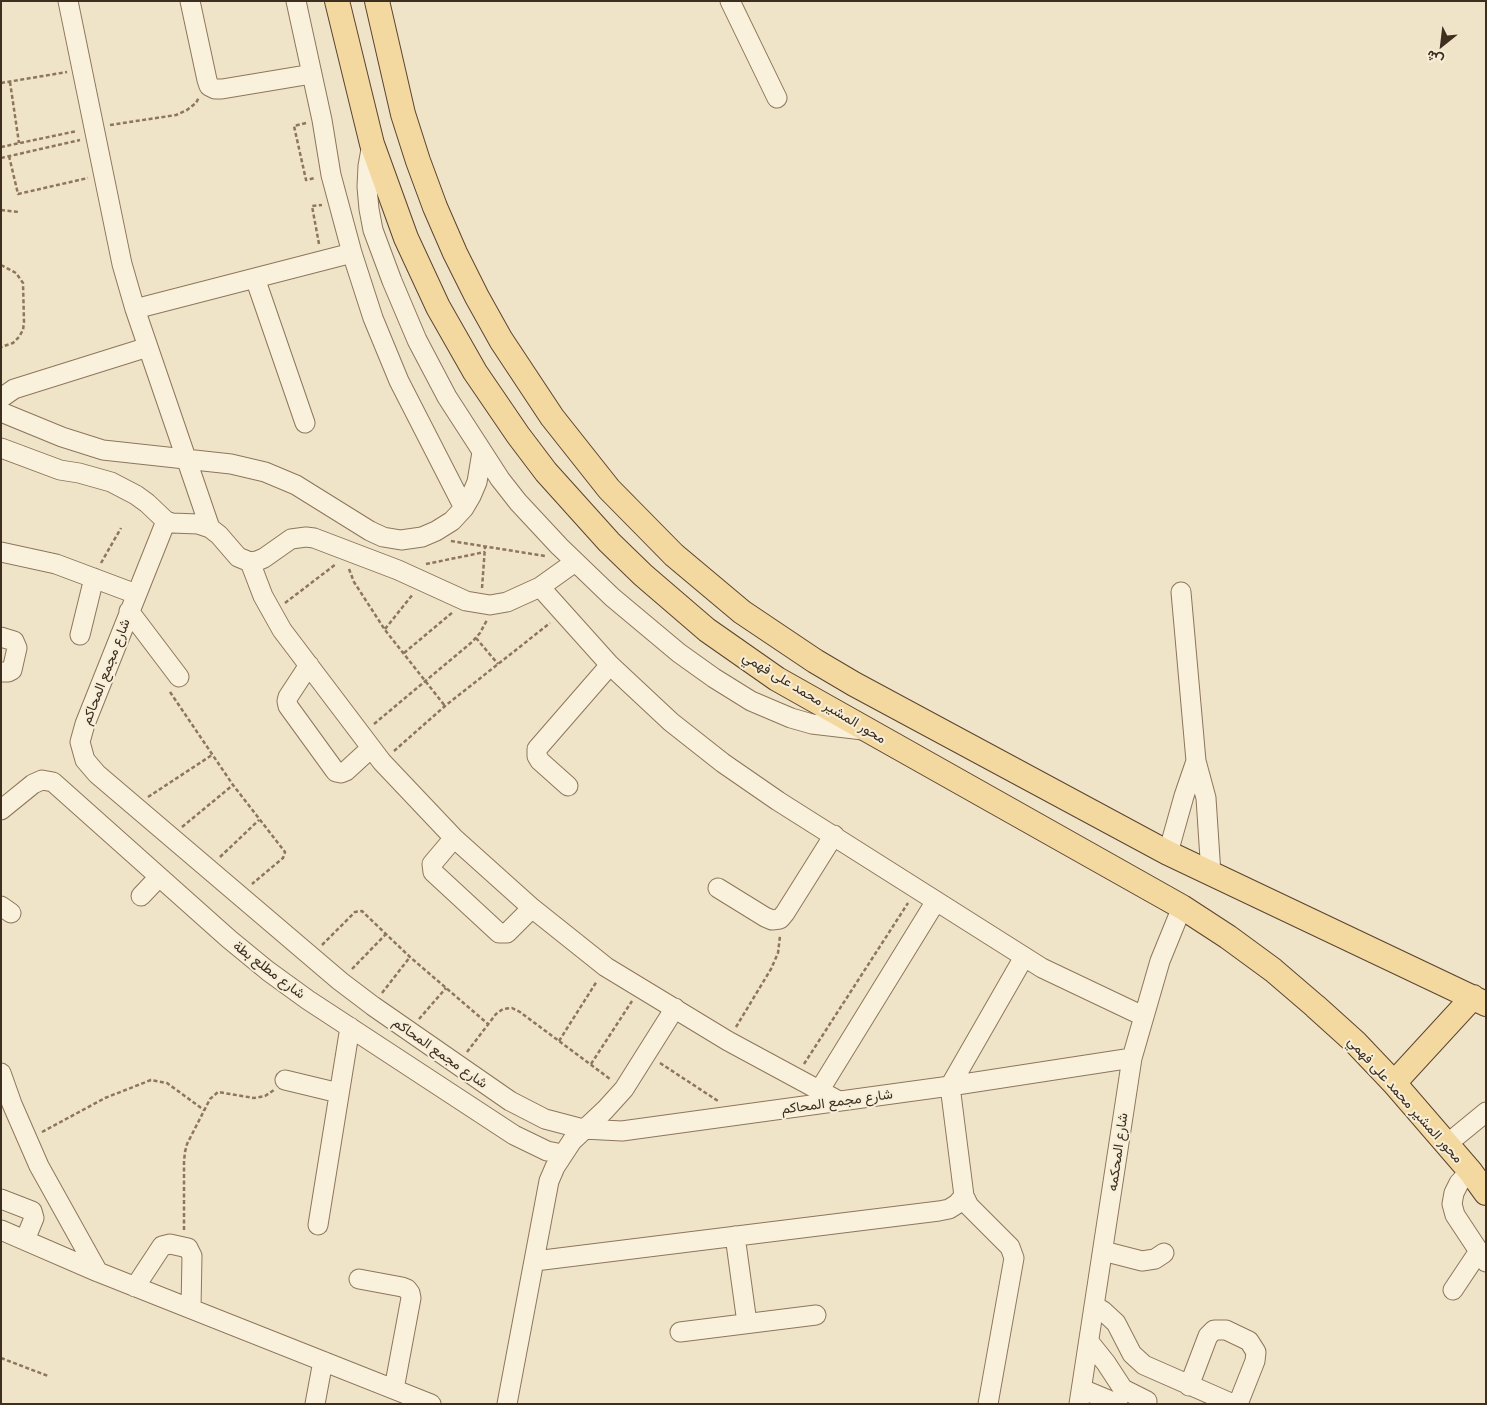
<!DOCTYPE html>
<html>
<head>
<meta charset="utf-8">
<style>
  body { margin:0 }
  #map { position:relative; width:1487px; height:1405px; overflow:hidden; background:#f0e4c8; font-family:"Roboto Serif",Vazirmatn,serif }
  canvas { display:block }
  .frame { position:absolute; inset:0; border:2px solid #3d2e20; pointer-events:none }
  .north { position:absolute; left:1417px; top:20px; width:50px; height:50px; -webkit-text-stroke:4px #f7eed8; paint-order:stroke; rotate:209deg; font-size:14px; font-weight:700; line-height:20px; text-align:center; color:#3d2e20 }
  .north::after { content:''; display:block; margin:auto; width:18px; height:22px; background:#3d2e20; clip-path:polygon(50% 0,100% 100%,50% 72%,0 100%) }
</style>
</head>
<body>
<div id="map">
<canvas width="1487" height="1405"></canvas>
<div class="frame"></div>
<div class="north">ش</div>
</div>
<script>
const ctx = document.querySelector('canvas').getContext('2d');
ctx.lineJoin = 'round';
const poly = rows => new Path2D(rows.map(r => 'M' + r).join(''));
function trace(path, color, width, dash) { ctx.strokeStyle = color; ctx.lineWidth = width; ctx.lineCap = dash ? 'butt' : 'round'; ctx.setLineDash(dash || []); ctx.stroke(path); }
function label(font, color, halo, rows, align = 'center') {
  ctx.font = font + ' "Roboto Serif",Vazirmatn,serif'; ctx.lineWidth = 4; ctx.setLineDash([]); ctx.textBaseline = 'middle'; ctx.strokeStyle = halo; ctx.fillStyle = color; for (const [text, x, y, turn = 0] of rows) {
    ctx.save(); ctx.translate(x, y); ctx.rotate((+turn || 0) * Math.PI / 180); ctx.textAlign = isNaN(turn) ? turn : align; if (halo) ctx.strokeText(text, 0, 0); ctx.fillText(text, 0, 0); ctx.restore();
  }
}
const minor = poly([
  [68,1,122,264,135,309,210,528],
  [190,1,207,80,209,86,215,89,222,89,312,74],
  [296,1,322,120,331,175,352,253,373,318,399,381,464,508],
  [730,1,777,98],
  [372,144,368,166,367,187,369,209,373,230,392,281,417,340,447,397,500,479,518,502,559,546,612,597,679,653,714,678,751,701,791,718,812,724,863,730],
  [255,278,305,423],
  [135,309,352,253],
  [1,398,14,389,148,347],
  [1,412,62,437,103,450,231,464,265,472,296,485,370,531,383,537,401,540,422,537,436,531,452,521,464,508,471,496,477,482,482,452],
  [1,448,60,470,79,473,111,482,136,495,147,503,166,521,172,523,198,524,210,528,219,535,238,557,250,562,257,561,264,558,291,539,306,537,314,538,398,570,466,601,490,605,507,602,540,587,575,562],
  [166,521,85,724,80,742,85,760,97,774,340,981,373,1006,510,1101,545,1119,583,1129,622,1131,950,1086,1132,1058],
  [1,552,56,564,136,594],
  [250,562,263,596,282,630,382,762,454,838,532,908,606,967,728,1041,839,1101],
  [540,587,610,665,671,722,723,763,778,801,1042,968,1143,1016],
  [1181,592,1196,761,1206,798,1211,874],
  [129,611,179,677],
  [80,635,94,578],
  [1,637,14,641,17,648,12,670,8,672,1,672],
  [309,665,288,697,287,701,288,706,333,768,336,772,341,773,346,771,371,748],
  [568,786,540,761,537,756,537,749,610,665],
  [1,810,33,784,42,780,53,782,229,939,268,971,308,1000,514,1135,547,1151,562,1154],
  [454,838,432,864,433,872,499,933,507,933,532,908],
  [1168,853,1184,796,1196,761],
  [718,888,765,917,772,920,780,919,785,913,834,835],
  [141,896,159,877],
  [1,906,11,913],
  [1,1073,12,1104,39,1166,98,1272],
  [285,1080,339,1093],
  [819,1091,936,901],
  [1447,1144,1486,1112],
  [1470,1171,1459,1183,1454,1193,1452,1204,1455,1215,1486,1262],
  [1,1199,32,1211,34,1218,25,1240],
  [318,1225,350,1027],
  [1,1230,98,1272,431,1404],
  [735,1236,747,1323],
  [1103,1251,1142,1261,1155,1259,1164,1253],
  [535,1261,939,1211,949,1209,957,1204,964,1196],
  [359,1279,402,1287,407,1289,410,1293,411,1298,394,1389],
  [135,1287,162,1246,170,1244,188,1248,192,1256,191,1308],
  [1453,1290,1479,1251],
  [1095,1306,1103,1311,1116,1323,1132,1354,1144,1365,1233,1404],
  [680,1332,816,1315],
  [1090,1343,1106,1363,1123,1389,1147,1401],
  [1189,1386,1208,1336,1214,1330,1226,1330,1249,1341,1256,1352,1255,1361,1238,1404],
  [1082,1389,1118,1404],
  [315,1404,323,1361],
  [507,1404,549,1181,555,1167,572,1141,605,1110,624,1089,675,1008],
  [988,1404,1014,1258,1010,1247,969,1206,964,1196,950,1086,1024,957],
  [1079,1404,1132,1058,1160,961,1182,907]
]);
const major = poly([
  [337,1,372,144,406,238,438,307,475,372,518,435,546,472,609,542,643,575,707,630,777,679,1182,907,1228,937,1273,970,1315,1006,1356,1043,1394,1083,1470,1171,1486,1193],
  [377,1,403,114,418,161,435,207,455,253,477,297,501,340,552,417,609,489,674,555,742,612,815,661,854,684,1168,853,1486,1004],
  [1394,1083,1473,997]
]);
trace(minor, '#8d765c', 21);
trace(major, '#5b4430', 26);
trace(poly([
  [10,82,19,143],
  [1,83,67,72],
  [306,123,294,126,306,180,315,178],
  [110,125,176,115,187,110,196,103,199,97],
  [1,147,77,131],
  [9,156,18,194,88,178],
  [1,158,80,140],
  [1,210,19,212],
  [319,244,312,206,322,205],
  [1,265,16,273,23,283,24,322,23,330,19,337,13,343,1,347],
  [451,541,545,556],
  [101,563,121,528],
  [426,564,485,552],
  [349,569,354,582,385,630,445,706],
  [482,588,485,547],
  [285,603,336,564],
  [385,629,413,594],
  [476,638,498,664],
  [404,653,453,612],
  [170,692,233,785,285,852,283,858,252,884],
  [374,724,472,642,480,633,487,620],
  [394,751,445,706,550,623],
  [148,797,212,755],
  [182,827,233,785],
  [220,857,259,820],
  [322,945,355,912,362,911,410,957,488,1024],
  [352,969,386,934],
  [382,993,410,957],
  [419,1019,446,988],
  [736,1027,771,969,778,953,780,936],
  [559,1041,597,981],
  [467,1052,496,1014,503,1009,512,1008,520,1012,610,1079],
  [660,1063,718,1101],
  [591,1064,632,1001],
  [804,1064,908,903],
  [42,1132,105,1098,151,1080,167,1083,204,1110],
  [184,1230,184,1161,185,1152,187,1144,210,1099,218,1092,254,1098,265,1096,274,1090],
  [1,1358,48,1376]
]), '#8d765c', 2.5, [4, 2.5]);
trace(minor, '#faf1dc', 19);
trace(major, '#f3d9a0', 24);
label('14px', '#3d2e20', '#f7eed8', [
  ["شارع مجمع المحاكم",106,672,-69],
  ["محور المشير محمد على فهمي",814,698,31],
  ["شارع مطلع بطة",269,970,37],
  ["شارع مجمع المحاكم",440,1053,35],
  ["محور المشير محمد على فهمي",1405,1100,48],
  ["شارع مجمع المحاكم",837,1102,-8],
  ["شارع المحكمه",1118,1152,-82]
]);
</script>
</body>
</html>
